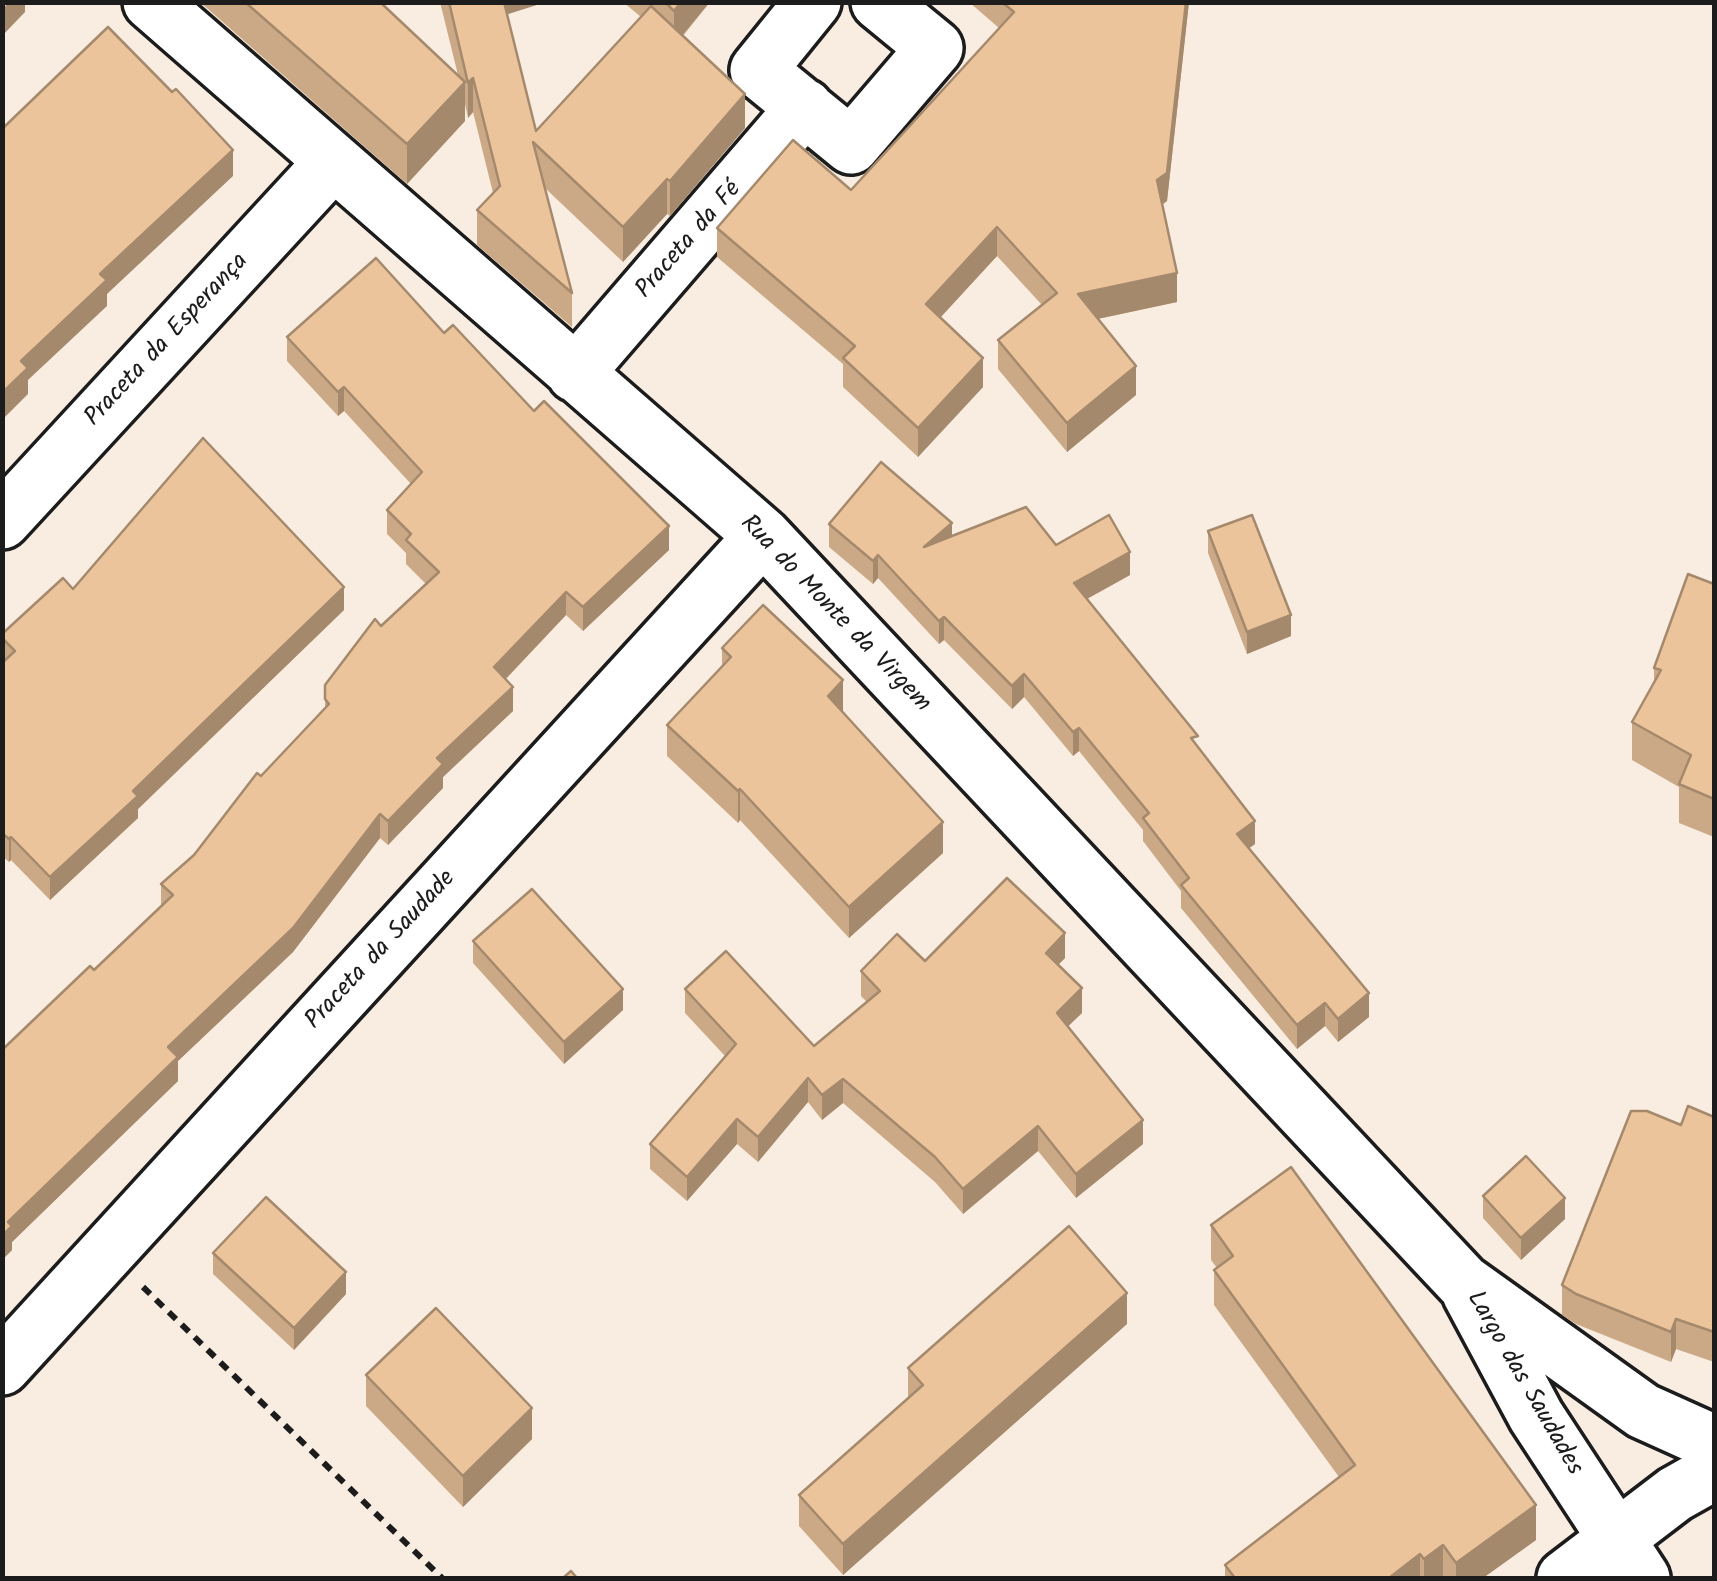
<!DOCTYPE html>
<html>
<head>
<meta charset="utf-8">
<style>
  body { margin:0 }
  #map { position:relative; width:1717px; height:1581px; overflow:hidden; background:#f9ede1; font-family:Kalam,sans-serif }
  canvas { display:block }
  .frame { position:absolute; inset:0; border:5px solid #1c1c1c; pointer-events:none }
</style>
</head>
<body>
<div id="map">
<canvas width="1717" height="1581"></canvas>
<div class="frame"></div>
</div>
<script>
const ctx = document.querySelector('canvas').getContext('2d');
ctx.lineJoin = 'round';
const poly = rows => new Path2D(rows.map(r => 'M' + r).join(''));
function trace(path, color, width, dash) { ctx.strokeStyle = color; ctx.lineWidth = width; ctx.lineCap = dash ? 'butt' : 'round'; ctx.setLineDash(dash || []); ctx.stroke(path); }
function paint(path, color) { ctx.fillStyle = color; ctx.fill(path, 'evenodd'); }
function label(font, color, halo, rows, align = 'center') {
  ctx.font = font + ' Kalam,sans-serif'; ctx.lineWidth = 10; ctx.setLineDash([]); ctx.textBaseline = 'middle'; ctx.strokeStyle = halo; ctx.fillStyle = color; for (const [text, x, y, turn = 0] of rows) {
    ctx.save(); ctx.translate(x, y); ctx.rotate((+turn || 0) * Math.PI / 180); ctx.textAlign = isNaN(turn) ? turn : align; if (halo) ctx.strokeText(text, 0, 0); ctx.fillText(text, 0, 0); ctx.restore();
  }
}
const minor = poly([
  [151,2,763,536,1463,1282,1643,1411,1714,1443],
  [813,2,758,70,851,146,935,48,879,2],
  [575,374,805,107],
  [2,521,333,162],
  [1470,1293,1536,1416,1642,1578],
  [2,1367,763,536],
  [1565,1578,1675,1494,1714,1472]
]);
trace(minor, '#1c1c1c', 62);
trace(poly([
  [143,1287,442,1578]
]), '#1c1c1c', 6, [10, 8]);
trace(minor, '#fff', 55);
paint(poly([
  [200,2,380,2,458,75,440,2,546,2,507,14,536,131,641,17,623,2,710,2,683,36,745,128,670,216,667,214,623,262,545,188,572,293,572,327,477,245,477,210,493,193,473,112,468,118,465,104,465,121,407,184],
  [969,2,1189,2,1167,201,1162,205,1177,302,1098,319,1136,395,1067,452,998,369,998,340,1042,305,997,256,940,318,983,387,918,457,843,387,843,364,717,257,717,228,851,190,999,28],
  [444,333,669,550,583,631,566,615,506,679,513,711,443,777,443,788,388,845,380,838,293,952,178,1061,178,1081,12,1242,12,1250,2,1260,2,1050,94,970,161,907,161,884,194,855,261,776,325,710,325,685,381,626,426,584,406,564,406,553,387,534,387,510,411,484,344,411,338,416,287,361,287,337],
  [829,524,1056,545,1130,575,1087,599,1198,747,1255,844,1249,848,1369,1017,1338,1042,1325,1026,1297,1049,1181,908,1181,891,1143,841,1143,830,1079,751,1073,756,1024,697,1012,709,944,640,939,644,878,578,873,584,829,547],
  [1208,531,1291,636,1247,654,1208,553],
  [1714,584,1714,837,1679,823,1679,787,1632,760,1632,722,1654,683,1654,668],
  [73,589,344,610,138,809,138,818,50,900,11,860,9,862,2,856,2,634],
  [722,648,843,711,943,853,849,938,740,820,738,823,667,756,667,725,722,667],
  [473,941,623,1010,564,1064,473,963],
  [1065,958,1058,965,1082,1013,1068,1026,1143,1144,1076,1198,1038,1151,963,1214,935,1182,843,1103,822,1120,808,1102,758,1162,737,1144,687,1201,650,1169,650,1144,725,1056,685,1013,685,989,814,1046,867,1002,861,996,861,971,925,961],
  [1714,1117,1714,1362,1676,1349,1671,1362,1576,1324,1562,1315,1562,1285],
  [1483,1196,1565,1219,1521,1260,1483,1218],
  [1211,1225,1536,1540,1483,1578,1225,1578,1225,1565,1339,1477,1214,1305,1214,1270,1217,1268,1211,1260],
  [213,1253,346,1294,294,1350,213,1274],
  [1127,1324,843,1575,799,1526,799,1495,908,1398,908,1368],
  [366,1375,532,1439,463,1507,366,1406]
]), '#cba986');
paint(poly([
  [9,2,25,2,25,12,2,36,2,10],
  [499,2,546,2,499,17],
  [681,2,710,2,674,45,674,11],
  [1186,2,1189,2,1167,201,1157,208,1157,180],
  [473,78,473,112,468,118,468,83],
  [465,82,465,121,407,184,407,144],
  [745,94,745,128,670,216,670,181],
  [233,150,233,176,107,294,107,306,28,380,28,394,2,420,2,393,21,361,100,274],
  [667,179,667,214,623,262,623,227],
  [997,227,997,256,926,333,926,304],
  [1177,273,1177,302,1078,323,1078,294],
  [983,358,983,387,918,457,918,428],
  [1136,366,1136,395,1067,452,1067,423],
  [344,387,344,411,338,416,338,392],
  [952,523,952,547,924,547],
  [669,526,669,550,583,631,583,607],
  [1130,552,1130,575,1074,606,1074,583],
  [878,555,878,578,873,584,873,561],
  [344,587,344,610,138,809,138,818,50,900,50,877,133,791],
  [566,592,566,615,494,691,494,667],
  [1291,615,1291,636,1247,654,1247,632],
  [944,617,944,640,939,644,939,621],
  [1024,674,1024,697,1012,709,1012,686],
  [843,680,843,711,828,727,828,696],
  [513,687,513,711,443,777,443,788,388,845,388,821,437,758],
  [1079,728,1079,751,1073,756,1073,732],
  [740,789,740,820,738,823,738,791],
  [380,814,380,838,293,952,178,1061,178,1081,12,1242,12,1250,2,1260,2,1236,8,1222],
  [1255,821,1255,844,1237,857,1237,834],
  [943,822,943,853,849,938,849,907],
  [11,837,11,860,9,862,9,839],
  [1065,933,1065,958,1046,977,1046,953],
  [1082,988,1082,1013,1057,1037,1057,1013],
  [623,989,623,1010,564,1064,564,1042],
  [1369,993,1369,1017,1338,1042,1338,1019],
  [1325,1003,1325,1026,1297,1049,1297,1025],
  [808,1078,808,1102,758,1162,758,1137],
  [843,1079,843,1103,822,1120,822,1095],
  [737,1119,737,1144,687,1201,687,1177],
  [1143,1120,1143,1144,1076,1198,1076,1174],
  [1038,1126,1038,1151,963,1214,963,1189],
  [1565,1198,1565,1219,1521,1260,1521,1238],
  [346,1272,346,1294,294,1350,294,1328],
  [1127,1293,1127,1324,843,1575,843,1544],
  [1676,1319,1676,1349,1671,1362,1671,1332],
  [532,1408,532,1439,463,1507,463,1476],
  [1536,1505,1536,1540,1483,1578,1456,1578,1456,1563],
  [1443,1545,1443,1578,1424,1578,1424,1559],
  [1420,1554,1420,1578,1389,1578]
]), '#a5896d');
const building = poly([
  [245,2,380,2,465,82,407,144,245,2],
  [449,2,504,2,536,131,651,6,745,94,670,181,667,179,623,227,533,142,572,293,477,210,500,186,473,78,468,83,449,2],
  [665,2,681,2,674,11,665,2],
  [1002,2,1186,2,1167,173,1157,180,1177,273,1078,294,1136,366,1067,423,998,340,1057,293,997,227,926,304,983,358,918,428,843,358,855,346,717,228,793,140,851,190,1014,12,1002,2],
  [108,27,172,92,176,89,233,150,100,274,107,280,21,361,28,368,2,393,2,129,108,27],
  [376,258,444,333,453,325,534,411,544,401,669,526,583,607,566,592,494,667,513,687,437,758,443,764,388,821,380,814,293,928,168,1047,178,1057,8,1222,12,1226,2,1236,2,1050,90,966,94,970,173,895,161,884,194,855,257,773,261,776,329,704,325,699,325,685,375,619,381,626,439,572,406,540,411,534,387,510,422,472,344,387,338,392,287,337,376,258],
  [203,438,344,587,133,791,138,796,50,877,11,837,9,839,2,833,2,663,15,651,2,638,2,634,63,578,73,589,203,438],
  [881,462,952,523,924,547,1026,507,1056,545,1109,515,1130,552,1074,583,1198,736,1191,738,1255,821,1237,834,1369,993,1338,1019,1325,1003,1297,1025,1181,885,1189,878,1143,818,1149,813,1079,728,1073,732,1024,674,1012,686,944,617,939,621,878,555,873,561,829,524,881,462],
  [1252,515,1291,615,1247,632,1208,531,1252,515],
  [1688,574,1714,584,1714,799,1679,784,1691,755,1632,722,1661,670,1654,668,1688,574],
  [763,605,843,680,828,696,943,822,849,907,740,789,738,791,667,725,731,657,722,648,763,605],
  [1007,878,1065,933,1046,953,1082,988,1057,1013,1143,1120,1076,1174,1038,1126,963,1189,935,1157,843,1079,822,1095,808,1078,758,1137,737,1119,687,1177,650,1144,736,1044,685,989,726,951,814,1046,880,991,861,971,897,934,925,961,1007,878],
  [532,889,623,989,564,1042,473,941,532,889],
  [1688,1106,1714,1117,1714,1332,1676,1319,1671,1332,1576,1294,1562,1285,1631,1111,1647,1111,1681,1125,1688,1106],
  [1526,1156,1565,1198,1521,1238,1483,1196,1526,1156],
  [1291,1167,1536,1505,1456,1563,1443,1545,1424,1559,1420,1554,1389,1578,1235,1578,1225,1565,1355,1465,1214,1270,1233,1256,1211,1225,1291,1167],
  [266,1197,346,1272,294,1328,213,1253,266,1197],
  [1069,1226,1127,1293,843,1544,799,1495,923,1385,908,1368,1069,1226],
  [436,1308,532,1408,463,1476,366,1375,436,1308],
  [571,1571,577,1578,563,1578,571,1571]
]);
paint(building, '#ecc49c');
trace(building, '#a5896d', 2.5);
label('25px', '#1c1c1c', '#fff', [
  ["Praceta da Fé",690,241,-49],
  ["Praceta da Esperança",168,341,-47],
  ["Rua do Monte da Virgem",834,615,46],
  ["Praceta da Saudade",382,951,-47],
  ["Largo das Saudades",1523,1384,60]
]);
</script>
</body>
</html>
